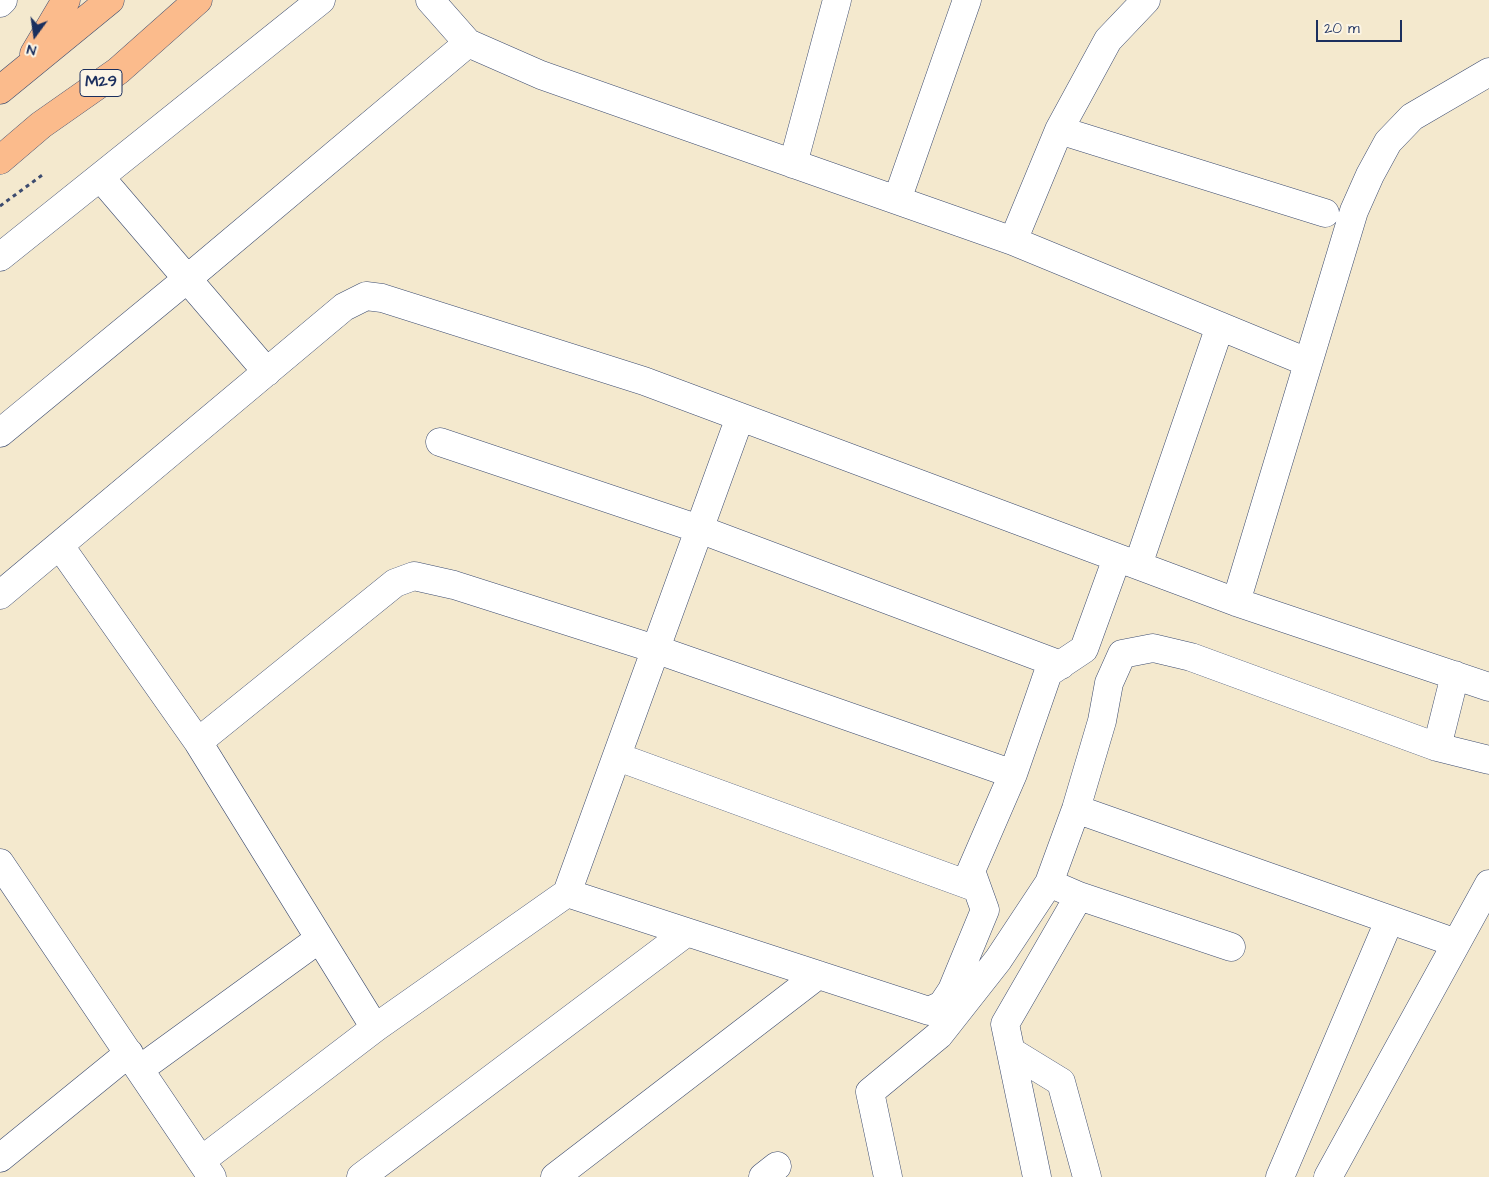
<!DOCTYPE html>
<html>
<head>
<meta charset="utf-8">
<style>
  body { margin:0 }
  #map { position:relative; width:1489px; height:1177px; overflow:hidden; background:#f4e9ce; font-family:"Architects Daughter",sans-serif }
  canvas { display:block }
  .north { position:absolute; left:10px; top:10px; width:50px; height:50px; -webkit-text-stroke:4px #fcf5e5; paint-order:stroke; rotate:194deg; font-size:14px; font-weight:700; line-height:20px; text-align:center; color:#1b2f5e }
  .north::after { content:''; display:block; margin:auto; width:18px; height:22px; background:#1b2f5e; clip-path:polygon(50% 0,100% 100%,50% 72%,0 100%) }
  .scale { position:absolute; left:1316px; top:20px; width:86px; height:22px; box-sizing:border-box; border:2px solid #1b2f5e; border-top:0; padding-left:6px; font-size:15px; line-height:18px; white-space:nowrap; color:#1b2f5e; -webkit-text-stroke:4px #fcf5e5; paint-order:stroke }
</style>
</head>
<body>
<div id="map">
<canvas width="1489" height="1177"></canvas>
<div class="north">N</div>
<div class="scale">20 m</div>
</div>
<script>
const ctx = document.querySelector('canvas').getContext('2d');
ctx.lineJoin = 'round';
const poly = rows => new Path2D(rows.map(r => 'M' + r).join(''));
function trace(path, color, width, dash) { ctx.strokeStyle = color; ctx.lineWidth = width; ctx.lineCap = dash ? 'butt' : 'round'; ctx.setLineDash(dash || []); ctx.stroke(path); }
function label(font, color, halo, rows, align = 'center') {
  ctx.font = font + ' "Architects Daughter",sans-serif'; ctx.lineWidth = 4; ctx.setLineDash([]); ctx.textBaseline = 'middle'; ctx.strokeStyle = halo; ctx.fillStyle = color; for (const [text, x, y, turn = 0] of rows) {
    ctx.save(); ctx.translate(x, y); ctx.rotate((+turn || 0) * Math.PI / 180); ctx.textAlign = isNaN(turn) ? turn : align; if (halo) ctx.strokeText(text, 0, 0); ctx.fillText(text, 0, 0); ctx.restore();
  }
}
const minor = poly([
  [430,0,468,43,541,75,1013,241,1307,362],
  [0,3,3,0],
  [1059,130,1325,213],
  [793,164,837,0],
  [100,177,267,372],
  [897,200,967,0],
  [1013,241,1059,130,1108,40,1146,0],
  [0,257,321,0],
  [0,433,187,279,468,43],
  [440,442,699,529,1061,665],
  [60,546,198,742,375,1028],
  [1138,565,1220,326],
  [0,595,344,307,366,296,382,298,644,381,1236,602,1489,687],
  [1236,602,1354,211,1370,175,1388,142,1412,117,1489,72],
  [198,742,395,583,414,576,454,585,655,649,1013,774],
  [1437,747,1455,675],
  [618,757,977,888],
  [1076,809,1456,943],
  [0,863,212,1177],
  [567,893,929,1011,942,1005,952,990,985,910,971,871,1013,774,1048,673,1084,649,1117,558],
  [1079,896,1231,947],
  [1012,1052,1061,1082,1087,1177],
  [140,1069,319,939],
  [0,1158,129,1053],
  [202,1160,375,1028,567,893,740,417],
  [361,1177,687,932],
  [555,1177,818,975],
  [763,1177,777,1166],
  [888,1177,870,1092,939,1035,998,960,1049,883],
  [1037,1177,1005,1024,1079,896,1049,883,1076,809,1102,721,1109,683,1122,654,1153,648,1191,657,1437,747,1489,760],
  [1280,1177,1389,921],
  [1328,1177,1489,884]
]);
const major = poly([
  [34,54,66,0],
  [0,90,110,0],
  [0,160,41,125,118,71,198,0]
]);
trace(minor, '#3c4b6f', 29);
trace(major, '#3c4b6f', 29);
trace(poly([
  [0,206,45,173]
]), '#3c4b6f', 3, [4, 4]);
trace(minor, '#fff', 28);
trace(major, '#fbbb8c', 28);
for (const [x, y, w] of [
  [101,83,42]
]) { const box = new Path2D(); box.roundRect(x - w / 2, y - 13.5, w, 27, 4); ctx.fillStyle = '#fcf5e5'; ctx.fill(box); trace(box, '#1b2f5e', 1); }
label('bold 16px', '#1b2f5e', null, [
  ["M29",101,83]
]);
</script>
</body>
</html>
